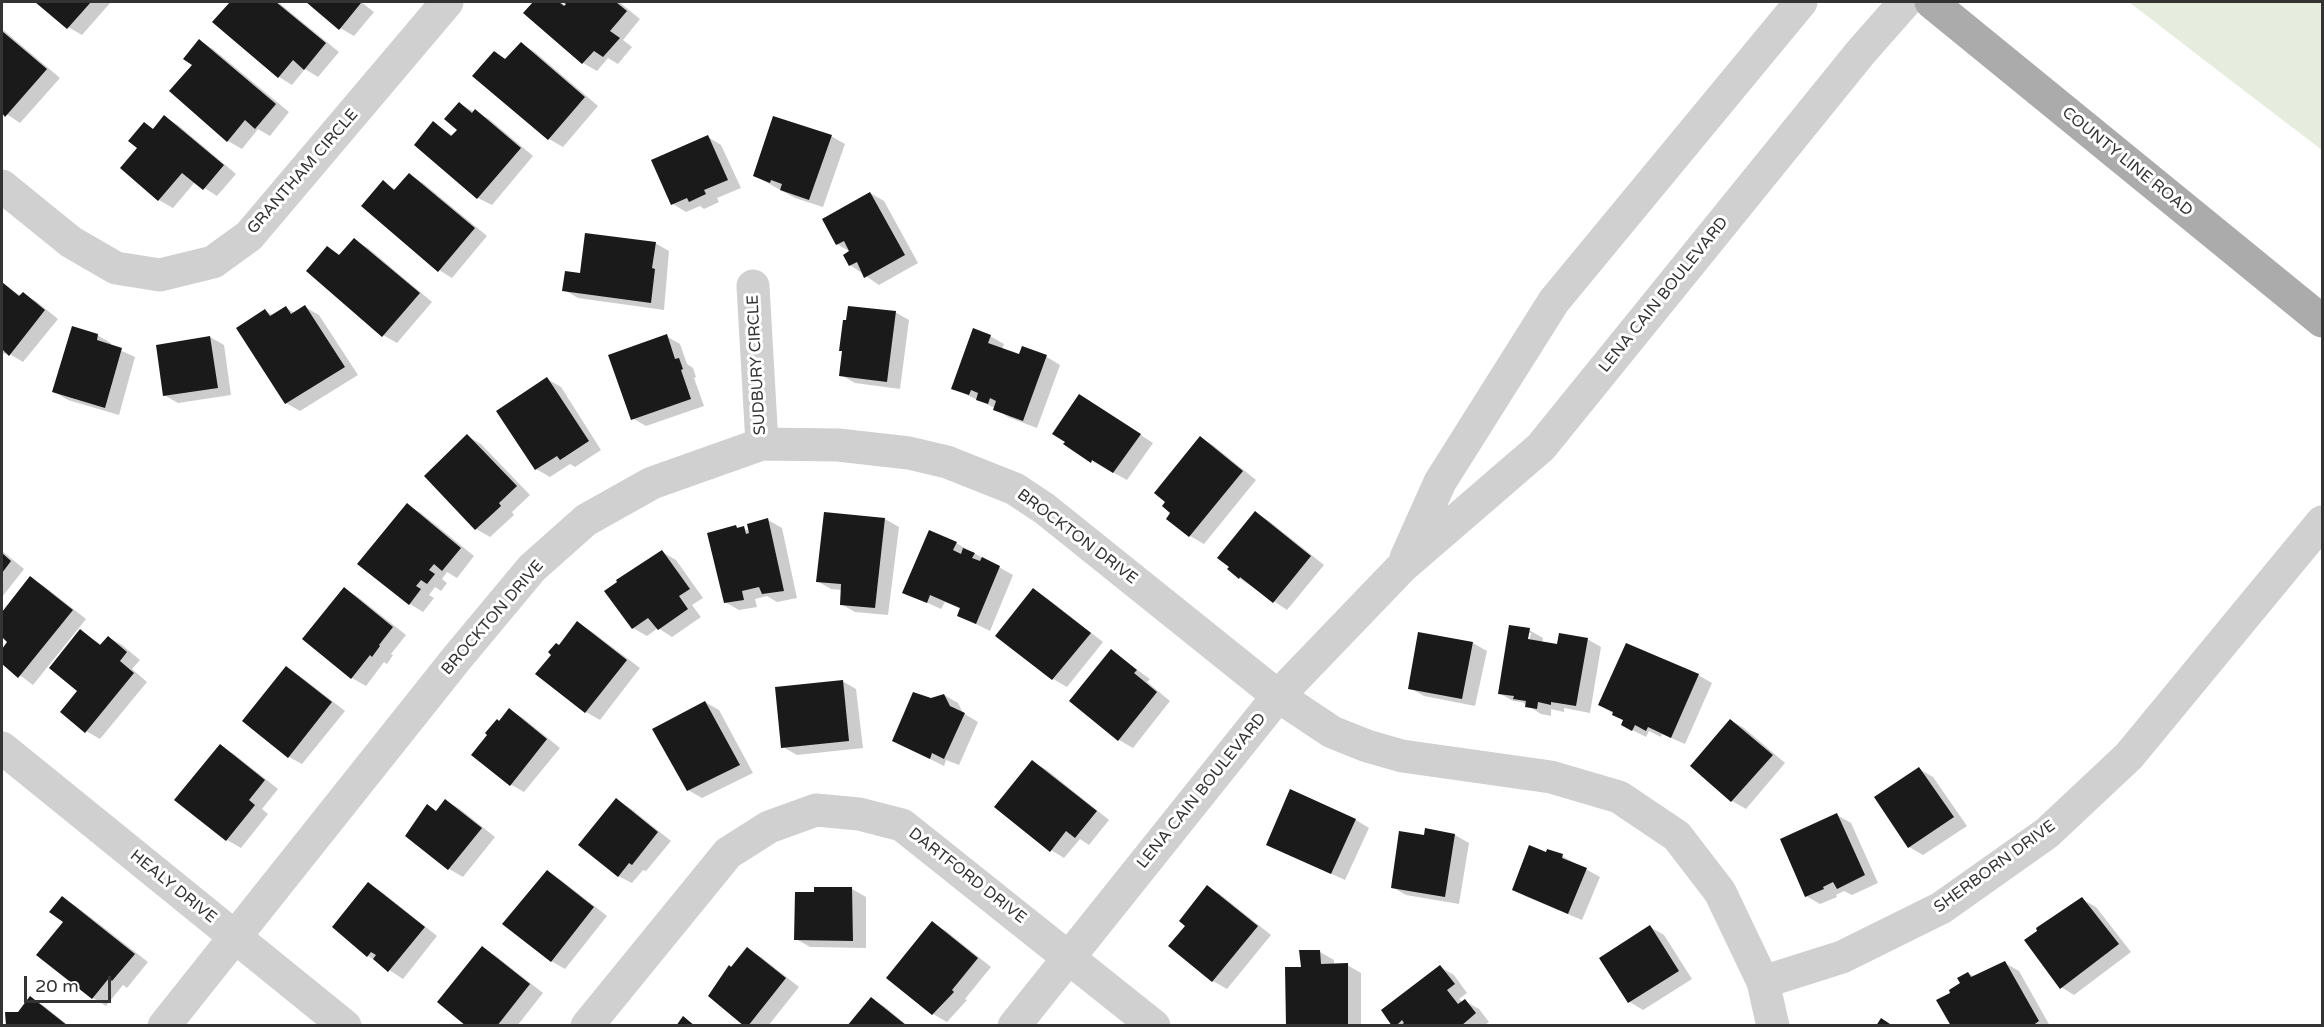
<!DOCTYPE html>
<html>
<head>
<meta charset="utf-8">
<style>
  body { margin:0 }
  #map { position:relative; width:2324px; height:1027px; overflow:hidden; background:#fff; font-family:"Varela Round",sans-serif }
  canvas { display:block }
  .frame { position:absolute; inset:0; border:3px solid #333; pointer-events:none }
  .scale { position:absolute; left:24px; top:976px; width:87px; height:27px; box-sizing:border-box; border:3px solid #333; border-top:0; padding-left:8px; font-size:18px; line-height:21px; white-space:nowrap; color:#333; -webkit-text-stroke:4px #fff; paint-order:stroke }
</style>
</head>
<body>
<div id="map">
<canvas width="2324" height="1027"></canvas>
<div class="frame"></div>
<div class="scale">20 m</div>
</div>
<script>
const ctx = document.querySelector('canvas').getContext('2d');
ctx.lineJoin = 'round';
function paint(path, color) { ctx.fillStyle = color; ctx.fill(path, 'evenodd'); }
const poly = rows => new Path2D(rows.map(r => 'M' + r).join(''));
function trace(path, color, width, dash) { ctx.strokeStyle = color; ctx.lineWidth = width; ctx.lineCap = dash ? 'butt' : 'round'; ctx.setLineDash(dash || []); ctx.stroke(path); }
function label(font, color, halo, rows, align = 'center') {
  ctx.font = font + ' "Varela Round",sans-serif'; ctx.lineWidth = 6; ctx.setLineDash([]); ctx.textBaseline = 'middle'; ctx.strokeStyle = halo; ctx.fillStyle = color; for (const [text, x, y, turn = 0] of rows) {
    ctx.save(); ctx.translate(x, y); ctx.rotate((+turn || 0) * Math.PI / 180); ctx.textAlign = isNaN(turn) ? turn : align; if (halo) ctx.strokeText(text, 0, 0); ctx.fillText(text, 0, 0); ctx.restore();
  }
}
paint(poly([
  [2129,2,2322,2,2322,150,2221,73]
]), '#e6ecde');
paint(poly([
  [37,2,111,2,82,35,68,27],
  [232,2,278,2,339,52,318,77,305,69,292,85,279,77,214,22],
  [308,2,361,2,374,12,354,36,340,28],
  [535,2,561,2,566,6,567,2,619,2,640,19,623,40,632,47,618,64,608,58,597,71,583,63,525,13],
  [2,29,60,78,20,123,2,111],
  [200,41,213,49,289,112,270,136,258,129,242,149,228,141,194,65],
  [521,44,535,52,598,106,563,147,549,139,474,76,494,53,507,60],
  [459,104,489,119,533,156,492,205,478,198,416,145,434,123,453,136,459,130],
  [165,117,178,125,236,174,217,196,195,182,173,208,159,200,144,124,153,129],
  [831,136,845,144,823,207,795,198,755,176],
  [708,137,721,145,741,188,717,198,719,202,704,209,700,206,686,212,673,204],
  [410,175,423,183,487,236,452,278,439,270,383,182,396,190],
  [870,193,884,201,918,263,879,285,850,265,851,252,837,244],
  [354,240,368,248,432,302,397,343,383,335,327,248,340,255],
  [655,243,669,251,664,310,578,298,564,290,581,274],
  [2,283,21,296,23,294,37,302,58,319,23,362,8,353,2,354],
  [305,307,319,315,358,375,300,411,286,403,265,311,274,316,286,308,295,313],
  [895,312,909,320,900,389,855,383,841,375],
  [97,335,111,343,111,346,135,357,119,415,68,400,54,392],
  [666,336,680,344,687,364,693,368,696,377,694,378,704,406,646,426,632,418],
  [990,336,1004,344,1002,349,1020,356,1023,348,1047,357,1060,365,1037,428,1008,417,995,408,952,388],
  [210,337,224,345,231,395,178,403,164,395],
  [547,379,561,387,601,450,575,467,570,464,550,477,536,469],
  [1093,404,1153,443,1127,480,1092,461,1066,444],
  [467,436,481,444,530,495,512,512,514,515,490,537,476,529],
  [1201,438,1214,446,1256,480,1204,544,1190,536,1172,513],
  [407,505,421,513,474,556,457,578,447,572,442,579,447,583,441,591,435,587,429,595,434,598,423,612,410,604],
  [1256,513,1269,521,1324,565,1287,610,1239,578],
  [885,519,899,527,888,615,855,612,841,604,842,590,831,589,817,581],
  [768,520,782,528,797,598,777,602,767,596,755,599,757,607,739,610,725,602,736,527,750,531],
  [956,543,1013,575,990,631,958,615,961,609,945,602,941,609,904,592],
  [2,551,24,569,2,597],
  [662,552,676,560,703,598,692,605,701,617,672,637,658,628,647,636,633,628],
  [30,578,44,586,86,619,33,685,2,662,2,651,10,642,2,635,2,614],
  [344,589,358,597,406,635,391,654,393,655,387,664,384,662,366,686,352,678,304,639],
  [1034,590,1047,598,1103,642,1067,687,1053,679,997,636],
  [578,623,591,631,640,668,600,720,586,712,559,646],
  [1510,626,1529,630,1543,638,1542,643,1558,646,1560,635,1587,639,1601,647,1590,713,1564,708,1564,712,1551,709,1551,716,1541,714,1522,702,1513,701,1499,693],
  [1527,633,1531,633,1528,646,1525,646],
  [80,631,102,645,108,637,122,645,140,660,132,669,147,682,100,739,86,731,79,691],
  [1473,643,1487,651,1475,706,1424,696,1410,688],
  [1111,651,1150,679,1147,682,1170,701,1133,748,1119,740,1071,701],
  [287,668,300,676,345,711,302,764,289,757],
  [1698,675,1712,683,1685,744,1662,734,1661,737,1649,731,1646,737,1623,725,1625,721,1600,705],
  [842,681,856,689,863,748,797,755,783,747],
  [944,695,958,703,963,713,978,722,959,765,946,760,944,766,908,748,931,700],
  [705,702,719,710,753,773,702,798,688,790],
  [510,710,523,718,560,748,524,792,510,784],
  [1730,720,1744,728,1785,763,1746,809,1732,801,1692,766],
  [220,746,234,754,278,789,262,809,268,814,241,848,227,840],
  [1033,762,1047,770,1109,820,1089,845,1080,839,1064,858,1051,850],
  [1919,769,1933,777,1967,826,1923,855,1909,847],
  [616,800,630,808,671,841,646,871,643,870,632,883,618,876],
  [446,801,460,809,495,837,463,877,449,869,428,806,437,812],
  [1837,815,1851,823,1878,883,1852,895,1844,891,1836,895,1837,897,1820,904,1806,896],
  [1356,820,1369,828,1345,880,1268,845],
  [1426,830,1455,835,1469,843,1459,904,1406,895,1392,887,1425,837],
  [1546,854,1562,856,1600,877,1582,920,1527,897,1514,890],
  [547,872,561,880,607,916,565,969,551,961],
  [369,884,382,892,437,936,403,979,368,956],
  [1208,887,1221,895,1271,935,1227,989,1213,981,1170,946,1187,926],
  [852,889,866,897,866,948,810,947,796,939],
  [62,898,76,906,148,962,127,988,123,985,106,1006,93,998,65,922],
  [2082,899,2096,907,2131,952,2074,995,2061,987],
  [932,923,946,931,991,967,965,999,967,1000,947,1022,933,1014],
  [1650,927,1664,935,1692,979,1643,1010,1630,1002,1601,959],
  [482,948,496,956,543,993,517,1026,469,1026],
  [747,949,761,957,799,987,768,1026,747,1026,732,969],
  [1320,952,1334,960,1334,965,1347,965,1361,973,1361,1026,1288,1026,1303,969],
  [2005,963,2019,971,2050,1026,1952,1026,1952,993,1962,984,1968,973,1975,977],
  [1440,967,1454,975,1467,993,1459,999,1463,1003,1465,1001,1479,1009,1489,1022,1484,1026,1394,1026],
  [31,998,44,1006,69,1026,7,1026],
  [871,999,885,1007,908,1026,849,1026]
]), '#0003');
paint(poly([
  [35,2,91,2,67,29],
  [230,2,276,2,326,43,304,70,293,60,278,78,212,22],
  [306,2,359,2,361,3,339,30],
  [533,2,559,2,564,6,566,4,562,2,616,2,627,11,610,31,620,38,603,57,594,51,582,64,523,13],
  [2,31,47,69,5,117,2,113],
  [199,39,276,104,255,129,245,120,227,142,169,91,192,65,183,59],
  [521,42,585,97,548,140,472,76,494,51,505,59],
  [459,102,472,113,475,109,521,148,477,199,414,145,433,121,451,136,457,130,444,119],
  [164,115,224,165,203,190,182,173,158,201,120,168,137,148,128,141,144,122,153,129],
  [773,116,832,135,809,200,780,190,782,184,771,180,770,183,753,176],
  [708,135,728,180,704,190,706,194,689,202,687,198,671,205,651,160],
  [409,173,475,228,438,272,361,206,383,180,394,190],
  [870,192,905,255,864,278,857,262,849,266,843,255,849,251,844,241,836,245,822,219],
  [585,233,656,242,652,268,655,269,651,303,562,291,565,271,580,273],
  [354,238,420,293,382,337,306,271,327,246,339,255],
  [2,282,19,296,23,292,45,310,9,356,2,349],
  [305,305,345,367,285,404,236,328,265,309,270,316,286,306,291,314],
  [848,306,896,311,887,382,839,376,842,351,839,351,843,320,846,320],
  [72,326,98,334,97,340,122,348,105,408,52,392],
  [973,328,991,335,988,343,1019,354,1022,346,1047,355,1023,421,993,410,996,401,990,398,988,404,976,400,978,393,971,390,969,395,951,389],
  [667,334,675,359,679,358,683,369,681,370,691,399,631,420,608,355],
  [210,336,218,388,163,396,156,345],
  [547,377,589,441,560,460,557,456,535,470,496,411],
  [1079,394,1141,434,1113,473,1092,460,1091,463,1063,444,1065,442,1052,434],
  [467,434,517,486,499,503,501,506,475,530,424,476],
  [1200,436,1243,471,1189,537,1166,519,1170,513,1162,506,1165,502,1154,493],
  [407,503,461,548,442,571,434,564,429,570,435,574,427,584,421,580,416,586,421,589,409,605,357,564],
  [1255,511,1311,556,1273,603,1240,577,1239,579,1227,569,1229,567,1217,558],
  [824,512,885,518,875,608,840,605,841,584,816,582],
  [768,518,784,591,762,594,759,587,742,591,744,600,724,603,707,533,736,525,737,528,744,526,746,534,749,533,747,524],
  [929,530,957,542,953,550,961,554,963,548,975,553,972,558,980,561,982,557,1000,566,976,624,957,616,960,608,930,595,927,603,902,593],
  [662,550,690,589,679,596,688,609,658,630,648,618,632,629,604,591,617,582,616,580],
  [2,553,11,561,2,573],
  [30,576,73,610,18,678,2,664,2,649,7,642,2,637,2,612],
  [344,587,393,627,379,645,380,646,372,657,370,655,351,679,302,639],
  [1033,588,1091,633,1052,680,995,636],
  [577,621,627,660,585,713,535,674,551,655,548,652,556,643,559,645],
  [1509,625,1530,628,1528,639,1557,644,1559,633,1588,638,1576,706,1551,702,1551,705,1538,702,1537,709,1525,707,1526,701,1513,699,1514,696,1498,694],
  [80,629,100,645,108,636,127,652,120,661,134,673,85,733,60,712,77,691,49,668],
  [1418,632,1473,642,1462,699,1408,689],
  [1626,643,1699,674,1671,738,1648,727,1646,731,1635,725,1632,731,1621,725,1623,720,1612,715,1613,712,1598,705],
  [1111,649,1137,670,1134,673,1157,692,1118,741,1069,701],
  [286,666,332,702,288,758,242,721],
  [843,680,849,741,781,748,775,687],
  [913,692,931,698,944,694,950,706,965,713,944,759,932,753,930,759,892,741],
  [705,701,740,765,687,791,652,729],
  [509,708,547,739,510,786,471,755,487,735,485,733,497,719,499,721],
  [1730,719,1773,755,1731,802,1690,766],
  [220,744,265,780,249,800,255,805,226,841,174,800],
  [1032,760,1097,811,1075,838,1066,831,1050,852,994,807],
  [1919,767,1954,817,1908,848,1874,797],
  [1290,789,1356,819,1331,874,1266,845],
  [616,798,658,832,632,865,629,863,618,877,578,845],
  [445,799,482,828,448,870,405,836,427,804,436,811],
  [1837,813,1865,875,1837,889,1833,882,1823,887,1824,889,1805,897,1780,839],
  [1425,828,1455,834,1445,897,1391,888,1399,831,1424,835],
  [1529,845,1546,852,1547,849,1563,854,1562,858,1587,868,1568,914,1512,890],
  [547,870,594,907,551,962,502,924],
  [368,882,425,927,388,972,373,959,376,955,371,952,367,957,332,927],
  [1207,885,1258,926,1212,982,1168,946,1185,926,1179,921],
  [814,887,852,887,853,941,794,940,795,892,814,892],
  [62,896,135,954,112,981,109,978,92,999,36,955,63,922,49,912],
  [2082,897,2119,944,2060,989,2024,940,2037,931,2036,928],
  [932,921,978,958,952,990,954,992,932,1015,886,978],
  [1650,925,1679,971,1628,1003,1599,958],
  [482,946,530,984,497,1026,466,1026,437,1002],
  [747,947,786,978,748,1026,744,1026,708,996,729,965,731,967],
  [1299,950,1320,950,1321,964,1348,963,1348,1026,1318,1026,1318,1024,1286,1026,1285,967,1301,967],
  [2005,961,2039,1021,2032,1026,1951,1026,1936,1000,1950,993,1949,990,1960,983,1957,978,1968,972,1971,977],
  [1440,965,1455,984,1447,990,1458,1004,1465,999,1476,1013,1461,1026,1400,1026,1404,1023,1402,1020,1396,1026,1392,1026,1381,1010],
  [30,996,68,1026,6,1026,5,1012,18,1012],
  [871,997,907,1026,847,1026],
  [683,1016,695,1026,676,1026],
  [1881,1018,1893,1026,1876,1026]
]), '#1a1a1a');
trace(poly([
  [2,186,71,242,116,268,160,275,213,262,249,236,447,2],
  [753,286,762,444],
  [1406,558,1440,482,1554,301,1801,2],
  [2,748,345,1026],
  [1763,982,1842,957,1941,908,2047,833,2129,756,2322,522],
  [164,1026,457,658,532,568,586,520,652,483,762,444,838,445,909,453,947,462,1015,489,1045,509,1278,696,1332,732,1367,746,1402,756,1551,777,1619,797,1677,836,1720,892,1763,982,1773,1026],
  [587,1026,728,853,769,827,816,810,859,814,902,825,1154,1026],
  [1014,1026,1278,696,1402,567,1541,447,1861,52,1905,2]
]), '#d0d0d0', 33);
trace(poly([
  [1931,2,2322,321]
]), '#ababab', 33);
label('16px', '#333', '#fff', [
  ["COUNTY LINE ROAD",2127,162,39],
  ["GRANTHAM CIRCLE",303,172,-49],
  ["LENA CAIN BOULEVARD",1664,295,-51],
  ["SUDBURY CIRCLE",757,365,-93],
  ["BROCKTON DRIVE",1077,537,37],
  ["BROCKTON DRIVE",493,618,-49],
  ["LENA CAIN BOULEVARD",1202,791,-51],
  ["SHERBORN DRIVE",1995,867,-36],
  ["DARTFORD DRIVE",967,876,38],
  ["HEALY DRIVE",173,887,39]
]);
</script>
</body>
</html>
